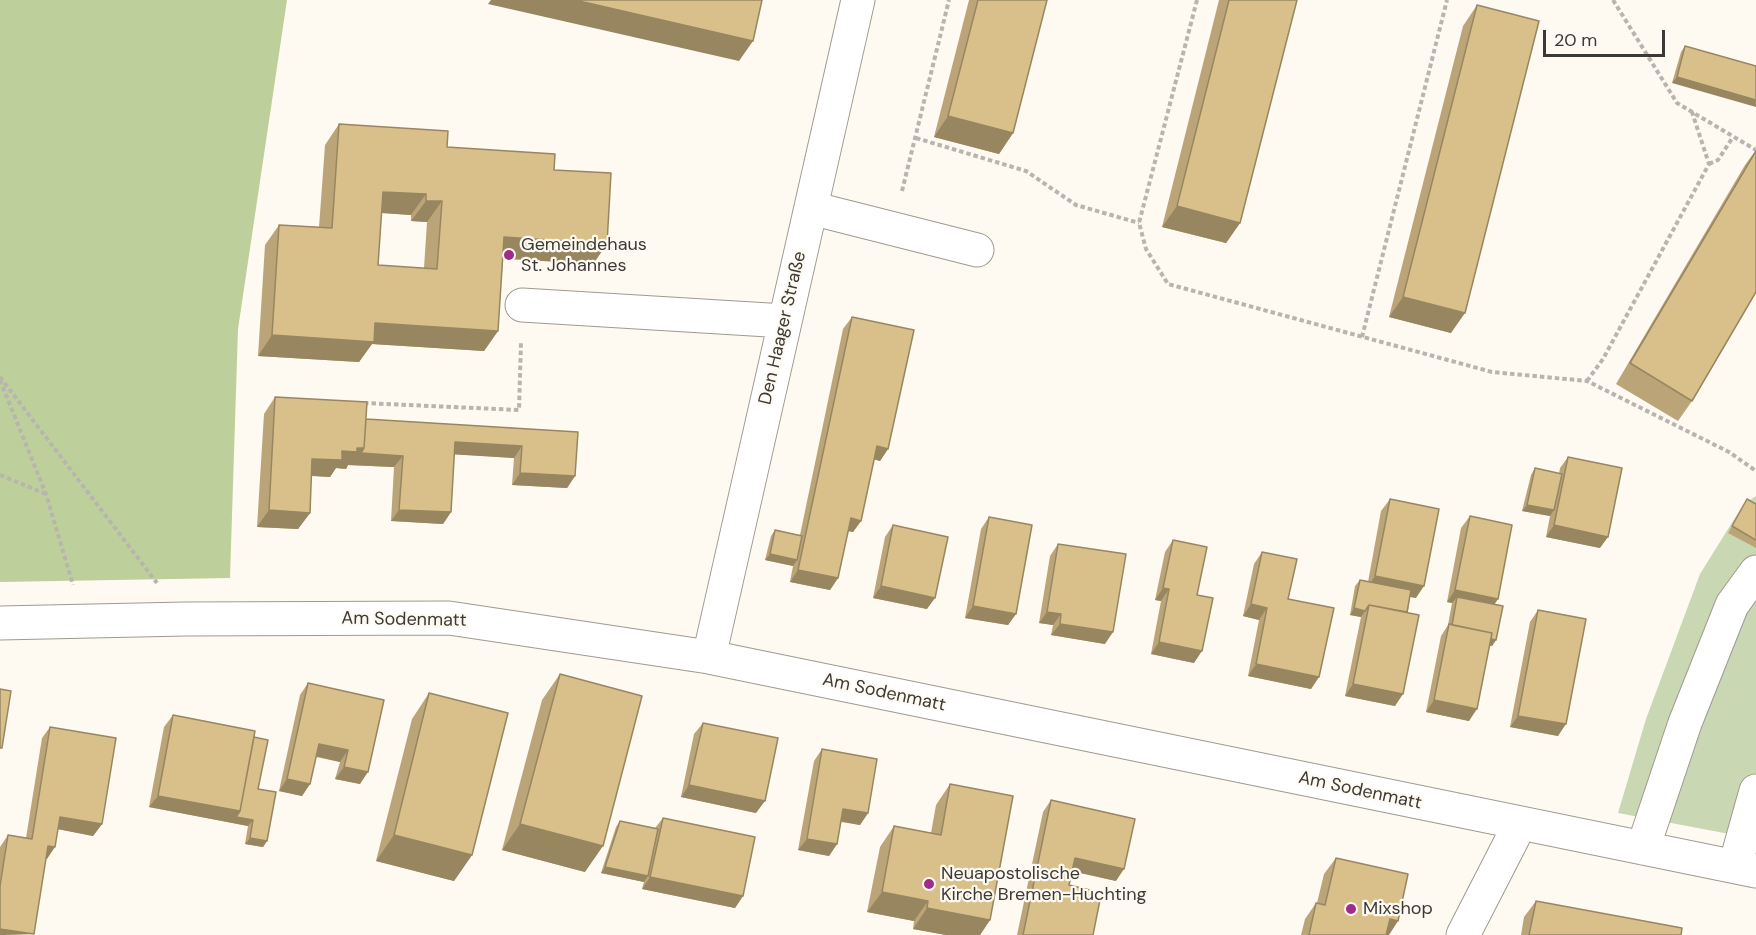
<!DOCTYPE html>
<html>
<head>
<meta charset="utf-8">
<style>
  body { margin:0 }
  #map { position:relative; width:1756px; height:935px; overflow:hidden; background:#fefaf2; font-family:"DM Sans",sans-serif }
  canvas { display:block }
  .scale { position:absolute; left:1543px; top:30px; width:122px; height:27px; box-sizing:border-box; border:3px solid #3c3a36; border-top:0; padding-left:8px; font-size:18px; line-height:21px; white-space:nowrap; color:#3c3a36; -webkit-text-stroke:4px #fefaf2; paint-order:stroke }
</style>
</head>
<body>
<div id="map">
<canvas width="1756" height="935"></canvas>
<div class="scale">20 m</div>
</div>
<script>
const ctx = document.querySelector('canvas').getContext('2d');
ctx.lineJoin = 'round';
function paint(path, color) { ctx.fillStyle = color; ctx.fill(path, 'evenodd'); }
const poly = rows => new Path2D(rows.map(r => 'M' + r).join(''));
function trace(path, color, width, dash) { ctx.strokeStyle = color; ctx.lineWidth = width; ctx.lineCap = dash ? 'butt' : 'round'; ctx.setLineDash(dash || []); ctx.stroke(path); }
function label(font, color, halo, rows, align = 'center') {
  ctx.font = font + ' "DM Sans",sans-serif'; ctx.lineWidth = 4.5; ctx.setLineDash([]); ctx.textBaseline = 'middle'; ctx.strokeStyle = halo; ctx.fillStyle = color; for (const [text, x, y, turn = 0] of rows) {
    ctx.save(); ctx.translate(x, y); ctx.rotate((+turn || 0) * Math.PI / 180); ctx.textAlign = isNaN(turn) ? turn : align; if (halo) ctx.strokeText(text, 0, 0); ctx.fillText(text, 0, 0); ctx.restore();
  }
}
paint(poly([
  [1756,496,1756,839,1618,813,1646,719,1700,574,1743,505]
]), '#c9d7b3');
paint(poly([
  [0,0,287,0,238,329,230,578,0,582]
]), '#bdd09b');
const minor = poly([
  [811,208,977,250],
  [522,305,785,321],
  [0,623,185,619,449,618,709,657,1756,871],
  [709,657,858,0],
  [1643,848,1685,723,1732,605,1756,572],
  [1735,866,1756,791],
  [1463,935,1520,824]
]);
trace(minor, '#9f9a91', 35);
trace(poly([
  [1197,0,1139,223,1146,249,1168,284,1492,372,1587,381,1729,452,1756,471],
  [1613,0,1677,103,1756,150],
  [916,138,1026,171,1076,205,1139,223],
  [1709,164,1718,160,1733,137],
  [902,191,949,0],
  [1362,337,1447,0],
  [0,377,157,583],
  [0,380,46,494,73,585],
  [1587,381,1603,359,1709,164,1692,112],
  [364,403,519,410,521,342],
  [0,475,46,494]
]), '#b8b5ae', 4, [4.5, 3]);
trace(minor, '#fff', 33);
paint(poly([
  [969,0,1047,0,1013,133,999,154,934,137],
  [1219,0,1297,0,1240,223,1226,243,1162,227],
  [1477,5,1451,333,1389,317,1463,26],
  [1685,46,1756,66,1672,83,1681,52],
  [339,124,554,170,607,244,593,264,503,258,498,331,484,351,372,344,359,362,258,356,265,245,279,225,319,227,325,145],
  [381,213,411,215,411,221,427,222,424,268,378,265],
  [1756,150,1756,292,1692,401,1678,421,1616,384,1745,165],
  [852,317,888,449,880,461,874,459,861,521,853,532,848,531,838,578,830,590,790,582,793,566,765,560,771,536,775,530,800,535,843,329],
  [275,397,366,419,578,432,575,476,567,488,512,485,514,458,454,454,451,512,443,524,391,521,394,467,348,465,346,469,336,468,330,477,311,476,310,513,298,529,257,527,264,414],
  [1568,457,1600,548,1546,537,1550,516,1522,511,1531,475,1535,468,1559,474,1560,468],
  [1390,499,1416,598,1410,597,1395,706,1345,696,1361,617,1350,615,1355,586,1360,580,1368,582,1381,511],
  [1747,499,1756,504,1756,548,1728,533],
  [1470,516,1494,604,1496,640,1492,646,1489,646,1469,721,1426,712,1441,636,1448,625,1452,603,1447,602,1461,528],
  [989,517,1016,614,1008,625,965,618,981,529],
  [893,525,927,609,873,598,885,537],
  [1173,540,1197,595,1194,663,1151,654,1161,601,1155,600,1165,552],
  [1058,544,1105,644,1051,635,1053,625,1039,623,1050,556],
  [1262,552,1288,599,1319,677,1311,689,1248,676,1259,620,1243,616,1254,564],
  [1538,610,1558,736,1510,727,1530,622],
  [560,674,585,872,502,850,542,700],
  [308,683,384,700,360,784,335,779,340,762,316,757,310,784,302,796,279,791,300,695],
  [429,693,472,855,454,881,376,861,412,719],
  [173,715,254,737,258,789,267,841,263,847,245,844,248,826,149,807,164,727],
  [703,723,756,813,681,797,694,734],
  [50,727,102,824,93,836,58,829,46,859,34,934,0,935,0,847,8,835,26,838,42,738],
  [822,749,868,813,860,825,841,822,837,844,829,856,798,850,814,761],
  [950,784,990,920,980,935,946,935,913,929,914,921,867,912,880,847,894,826,931,833,936,805],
  [1051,800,1116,881,1072,871,1069,885,1092,899,1093,935,1017,935,1043,812],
  [663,818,743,896,735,908,642,889,644,882,601,873,616,827,620,821,655,828],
  [1336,858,1389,935,1301,935,1305,919,1316,903,1317,903,1324,874],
  [1536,901,1681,935,1521,935,1524,917]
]), '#bba578');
paint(poly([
  [491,0,575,0,753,41,739,61,488,4],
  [1677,77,1756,100,1756,107,1672,83],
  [948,116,1013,133,999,154,934,137],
  [383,192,426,194,411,215,368,212],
  [426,201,442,201,427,222,411,221],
  [1177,206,1240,223,1226,243,1162,227],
  [504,237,607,244,593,264,490,258],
  [1403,297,1465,313,1451,333,1389,317],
  [375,323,498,331,484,351,372,344,359,362,258,356,272,335],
  [455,442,522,446,514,458,447,454],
  [877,446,888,449,880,461,869,458],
  [357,448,364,448,403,456,394,467,348,465,346,469,336,468,330,477,301,475,312,459],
  [520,473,575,476,567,488,512,485],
  [1527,505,1554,510,1550,516,1522,511],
  [269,510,310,513,298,529,257,527],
  [399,510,451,512,443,524,391,521],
  [851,518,861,521,853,532,843,530],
  [1554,525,1608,537,1600,548,1546,537],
  [770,554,797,560,793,566,765,560],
  [798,570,838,578,830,590,790,582],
  [1375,576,1424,586,1416,598,1367,588],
  [881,586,935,598,927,609,873,598],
  [1163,588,1169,589,1161,601,1155,600],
  [1455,590,1498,599,1490,611,1457,597,1452,603,1447,602],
  [1251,604,1267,608,1259,620,1243,616],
  [973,606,1016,614,1008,625,965,618],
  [1354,608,1365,611,1361,617,1350,615],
  [1047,612,1061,614,1053,625,1039,623],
  [1060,624,1113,632,1105,644,1051,635],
  [1451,631,1496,640,1492,646,1446,637],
  [1159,642,1202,651,1194,663,1151,654],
  [1256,664,1319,677,1311,689,1248,676],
  [1353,684,1403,694,1395,706,1345,696],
  [1434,700,1477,709,1469,721,1426,712],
  [1518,716,1566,724,1558,736,1510,727],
  [319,744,348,750,340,762,311,755],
  [344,767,368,772,360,784,335,779],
  [287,779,310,784,302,796,279,791],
  [689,785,765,801,756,813,681,797],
  [158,796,240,811,253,820,248,826,149,807],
  [843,809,868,813,860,825,834,820],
  [60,817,102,824,93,836,52,828],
  [520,824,603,846,585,872,502,850],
  [394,835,472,855,454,881,376,861],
  [250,838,267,841,263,847,245,844],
  [807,839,837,844,829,856,798,850],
  [48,846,55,847,47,859,40,858],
  [1075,858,1124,869,1116,881,1067,870],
  [605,867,648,876,644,882,601,873],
  [650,877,743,896,735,908,642,889],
  [882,892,928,901,914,921,867,912],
  [927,908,990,920,980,935,946,935,913,929],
  [1390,919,1398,921,1389,935,1379,935],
  [0,929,34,934,0,935]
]), '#988661');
const building = poly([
  [575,0,762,0,753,41,575,0],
  [978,0,1047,0,1013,133,948,116,978,0],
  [1229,0,1297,0,1240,223,1177,206,1229,0],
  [1477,5,1539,21,1465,313,1403,297,1477,5],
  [1685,46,1756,66,1756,100,1677,77,1685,46],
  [339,124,448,131,447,147,555,154,554,170,611,173,607,244,504,237,498,331,375,323,374,342,272,335,279,225,332,228,339,124],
  [383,192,426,194,426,201,442,201,437,269,378,265,383,192],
  [1756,151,1756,292,1692,401,1630,363,1756,151],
  [852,317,914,330,888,449,877,446,861,521,851,518,838,578,798,570,852,317],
  [275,397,367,402,364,448,357,448,357,452,342,451,342,460,312,459,310,513,269,510,275,397],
  [366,419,578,432,575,476,520,473,522,446,455,442,451,512,399,510,403,456,361,453,364,448,366,419],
  [1568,457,1622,468,1608,537,1554,525,1568,457],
  [1535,468,1562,474,1554,510,1527,505,1535,468],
  [1390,499,1439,509,1424,586,1375,576,1390,499],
  [1747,499,1756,504,1756,540,1732,526,1747,499],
  [1470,516,1512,525,1498,599,1455,590,1470,516],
  [989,517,1032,525,1016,614,973,606,989,517],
  [893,525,948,537,935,598,881,586,893,525],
  [775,530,802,536,797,560,770,554,775,530],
  [1173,540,1207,547,1197,595,1213,598,1202,651,1159,642,1169,589,1163,588,1173,540],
  [1058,544,1126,554,1113,632,1060,624,1061,614,1047,612,1058,544],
  [1262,552,1297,559,1288,599,1334,608,1319,677,1256,664,1267,608,1251,604,1262,552],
  [1360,580,1411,590,1407,612,1369,605,1365,611,1354,608,1360,580],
  [1457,597,1503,606,1496,640,1491,639,1492,633,1452,625,1457,597],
  [1369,605,1419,615,1403,694,1353,684,1369,605],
  [1538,610,1586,619,1566,724,1518,716,1538,610],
  [1449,624,1492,633,1477,709,1434,700,1449,624],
  [560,674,642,696,603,846,520,824,560,674],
  [308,683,384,700,368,772,344,767,348,750,319,744,310,784,287,779,308,683],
  [0,689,11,691,2,748,0,748,0,689],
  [429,693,508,713,472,855,394,835,429,693],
  [173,715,255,731,240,811,158,796,173,715],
  [703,723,778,738,765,801,689,785,703,723],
  [50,727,116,738,102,824,60,817,55,847,48,846,34,934,0,929,0,886,8,835,32,839,50,727],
  [254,737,268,740,258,789,276,792,267,841,250,838,253,820,236,817,240,811,254,737],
  [822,749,877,759,868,813,843,809,837,844,807,839,822,749],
  [950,784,1013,796,990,920,927,908,928,901,882,892,894,826,941,835,950,784],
  [1051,800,1135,819,1124,869,1075,858,1069,885,1094,891,1092,899,1100,900,1093,935,1023,935,1051,800],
  [663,818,755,837,743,896,650,877,663,818],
  [620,821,658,829,648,876,605,867,620,821],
  [1336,858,1408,874,1398,921,1390,919,1386,935,1309,935,1316,903,1325,905,1336,858],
  [1536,901,1682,928,1681,935,1529,935,1536,901]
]);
paint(building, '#d9c08b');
trace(building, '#988661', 1.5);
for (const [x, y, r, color] of [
  [509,255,6,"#9f2c89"],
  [929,884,6,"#9f2c89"],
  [1351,909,6,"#9f2c89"]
]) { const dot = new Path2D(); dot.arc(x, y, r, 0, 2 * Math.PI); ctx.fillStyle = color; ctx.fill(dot); trace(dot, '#fefaf2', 2); }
label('18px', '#3c3a36', '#fefaf2', [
  ["Gemeindehaus",521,245],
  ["St. Johannes",521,266],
  ["Neuapostolische",941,874],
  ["Kirche Bremen-Huchting",941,895],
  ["Mixshop",1363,909]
], 'left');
label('18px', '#3c3a36', '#fefaf2', [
  ["Den Haager Straße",783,328,-77],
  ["Am Sodenmatt",404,620,1],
  ["Am Sodenmatt",884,693,12],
  ["Am Sodenmatt",1360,791,12]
]);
</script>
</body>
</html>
